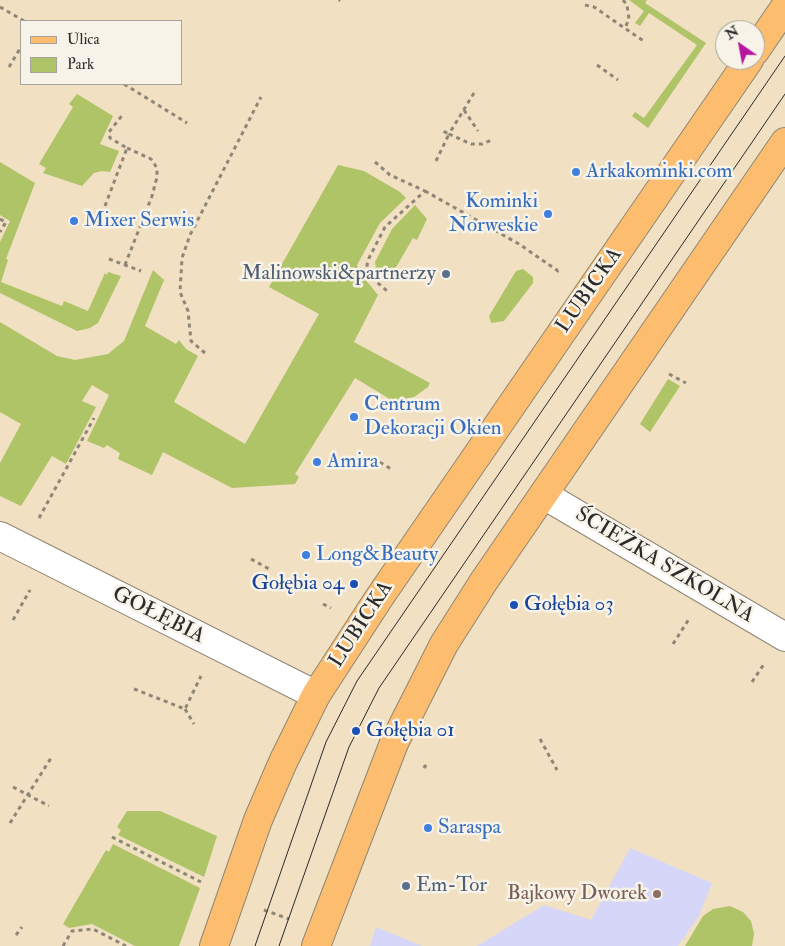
<!DOCTYPE html>
<html>
<head>
<meta charset="utf-8">
<style>
  body { margin:0 }
  #map { position:relative; width:785px; height:946px; overflow:hidden; background:#f1e0c2; font-family:"IM FELL Double Pica",serif }
  canvas { display:block }
  .legend { position:absolute; left:20px; top:20px; width:162px; height:65px; box-sizing:border-box; background:#f7f3e8; border:1px solid #a5a39c; margin:0; padding:6px 9px; list-style:none; font-size:15px; color:#2b2b2b }
  .legend li { display:flex; align-items:center; gap:10px; height:25px }
  .legend b { width:25px; border:1px solid #a5a39c }
  .north { position:absolute; left:715px; top:20px; width:50px; height:50px; box-sizing:border-box; background:#f7f3e8; border:1px solid #a5a39c; border-radius:50%; rotate:327deg; font-size:14px; font-weight:700; line-height:20px; text-align:center; color:#2b2b2b }
  .north::after { content:''; display:block; margin:auto; width:18px; height:22px; background:#b5179e; clip-path:polygon(50% 0,100% 100%,50% 72%,0 100%) }
</style>
</head>
<body>
<div id="map">
<canvas width="785" height="946"></canvas>
<ul class="legend">
<li><b style="height:6px;background:#fcbd6f"></b>Ulica</li>
<li><b style="height:14px;background:#afc367"></b>Park</li>
</ul>
<div class="north">N</div>
</div>
<script>
const ctx = document.querySelector('canvas').getContext('2d');
ctx.lineJoin = 'round';
function paint(path, color) { ctx.fillStyle = color; ctx.fill(path, 'evenodd'); }
const poly = rows => new Path2D(rows.map(r => 'M' + r).join(''));
function trace(path, color, width, dash) { ctx.strokeStyle = color; ctx.lineWidth = width; ctx.lineCap = dash ? 'butt' : 'round'; ctx.setLineDash(dash || []); ctx.stroke(path); }
function label(font, color, halo, rows, align = 'center') {
  ctx.font = font + ' "IM FELL Double Pica",serif'; ctx.lineWidth = 5; ctx.setLineDash([]); ctx.textBaseline = 'middle'; ctx.strokeStyle = halo; ctx.fillStyle = color; for (const [text, x, y, turn = 0] of rows) {
    ctx.save(); ctx.translate(x, y); ctx.rotate((+turn || 0) * Math.PI / 180); ctx.textAlign = isNaN(turn) ? turn : align; if (halo) ctx.strokeText(text, 0, 0); ctx.fillText(text, 0, 0); ctx.restore();
  }
}
paint(poly([
  [630,848,712,883,699,916,678,946,477,946,544,905,591,920],
  [376,927,422,946,370,946]
]), '#d6d7f8');
paint(poly([
  [629,0,647,0,645,3,706,43,648,128,632,116,635,112,644,118,697,45,649,13,640,26,635,23,644,11],
  [77,94,113,116,100,144,119,151,110,172,102,171,94,173,82,186,43,173,46,168,39,164,73,107,69,104],
  [0,162,35,183,6,259,8,260,1,282,62,306,64,301,88,311,105,273,107,275,108,272,121,276,98,323,90,328,77,331,0,293,0,242,10,221,0,215],
  [338,165,364,171,400,192,406,198,380,223,357,265,360,273,378,295,354,342,430,383,428,387,414,397,393,401,355,378,295,474,299,477,295,484,232,488,163,452,152,475,118,459,120,453,107,445,104,448,87,441,109,395,92,385,82,401,96,407,66,464,52,456,21,506,0,496,0,463,21,424,0,412,0,322,57,356,75,360,108,354,124,341,153,270,164,280,145,326,176,344,179,340,186,349,198,356,174,402,245,444,319,314,269,287],
  [415,205,427,219,417,240,413,238,388,281,376,269,375,262,392,229],
  [523,269,533,277,533,283,504,321,491,323,489,316,516,271],
  [668,379,680,386,650,432,640,424],
  [127,811,160,811,217,836,204,877,118,835,121,830,117,827],
  [113,844,200,888,179,946,135,946,92,924,69,928,63,924,106,850,109,852],
  [730,906,743,912,751,921,754,934,752,946,685,946,703,916,713,909]
]), '#afc367');
const minor = poly([
  [544,495,785,637],
  [0,536,316,695]
]);
const primary = poly([
  [755,51,785,7],
  [214,946,258,820,283,762,316,695,379,598,749,60],
  [316,946,394,743,444,644,484,581,785,142]
]);
trace(minor, '#8e8676', 30);
trace(primary, '#8e8676', 30);
trace(poly([
  [339,0,340,1],
  [623,0,627,5,629,19,625,28],
  [585,5,594,7,645,42],
  [0,7,24,21],
  [597,65,618,80],
  [9,67,21,47],
  [124,84,187,123],
  [474,93,449,134,471,144,482,144,492,140],
  [464,110,478,131],
  [436,161,449,134,443,131],
  [375,162,390,175,425,191,385,227,369,258,367,265,370,276,387,291],
  [425,191,519,244,558,271,561,270],
  [105,206,127,148,110,138,109,132,124,113],
  [0,219,6,222,0,232],
  [109,259,141,271],
  [125,265,152,196,157,177,157,168,151,159,127,148],
  [205,353,191,341,188,311,180,292,182,258,190,235,261,97],
  [669,374,686,383],
  [373,458,391,469],
  [39,518,94,418],
  [251,559,271,570],
  [323,604,331,608],
  [13,620,30,590],
  [673,644,689,619],
  [752,682,764,664],
  [134,689,185,709,201,676],
  [185,709,194,724],
  [540,739,557,770],
  [424,768,425,766,429,768],
  [13,787,49,806],
  [10,823,51,758],
  [112,837,201,882],
  [264,910,289,919],
  [16,935,22,927],
  [63,946,72,931,93,929,126,946]
]), '#8e8676', 3, [4, 4]);
trace(minor, '#fff', 28);
trace(primary, '#fcbd6f', 28);
trace(poly([
  [255,946,326,742,357,681,785,56],
  [279,946,349,747,379,688,785,94]
]), '#2b2b2b', 1);
for (const [x, y, r, color] of [
  [576,172,5,"#3f7fe0"],
  [548,214,5,"#3f7fe0"],
  [74,221,5,"#3f7fe0"],
  [446,274,5,"#5c6f8a"],
  [354,417,5,"#3f7fe0"],
  [317,462,5,"#3f7fe0"],
  [306,555,5,"#3f7fe0"],
  [354,584,5,"#1a4fb4"],
  [514,605,5,"#1a4fb4"],
  [356,731,5,"#1a4fb4"],
  [428,828,5,"#3f7fe0"],
  [406,886,5,"#5c6f8a"],
  [657,894,5,"#8d6e63"]
]) { const dot = new Path2D(); dot.arc(x, y, r, 0, 2 * Math.PI); ctx.fillStyle = color; ctx.fill(dot); trace(dot, '#f7f3e8', 2); }
label('21px', '#366cbe', '#f7f3e8', [
  ["Arkakominki.com",586,172],
  ["Kominki",538,202,"right"],
  ["Norweskie",538,226,"right"],
  ["Mixer Serwis",84,221],
  ["Centrum",364,405],
  ["Dekoracji Okien",364,429],
  ["Amira",327,462],
  ["Long&Beauty",316,555],
  ["Saraspa",438,828]
], 'left');
label('21px', '#4e5e75', '#f7f3e8', [
  ["Malinowski&partnerzy",436,274],
  ["Em-Tor",416,886,"left"]
], 'right');
label('21px', '#2b2b2b', '#f7f3e8', [
  ["LUBICKA",590,291,-55],
  ["ŚCIEŻKA SZKOLNA",664,566,31],
  ["GOŁĘBIA",158,616,27],
  ["LUBICKA",362,625,-57]
]);
label('21px', '#164399', '#f7f3e8', [
  ["Gołębia 04",344,584,"right"],
  ["Gołębia 03",524,605],
  ["Gołębia 01",366,731]
], 'left');
label('21px', '#785e54', '#f7f3e8', [
  ["Bajkowy Dworek",647,894]
], 'right');
</script>
</body>
</html>
